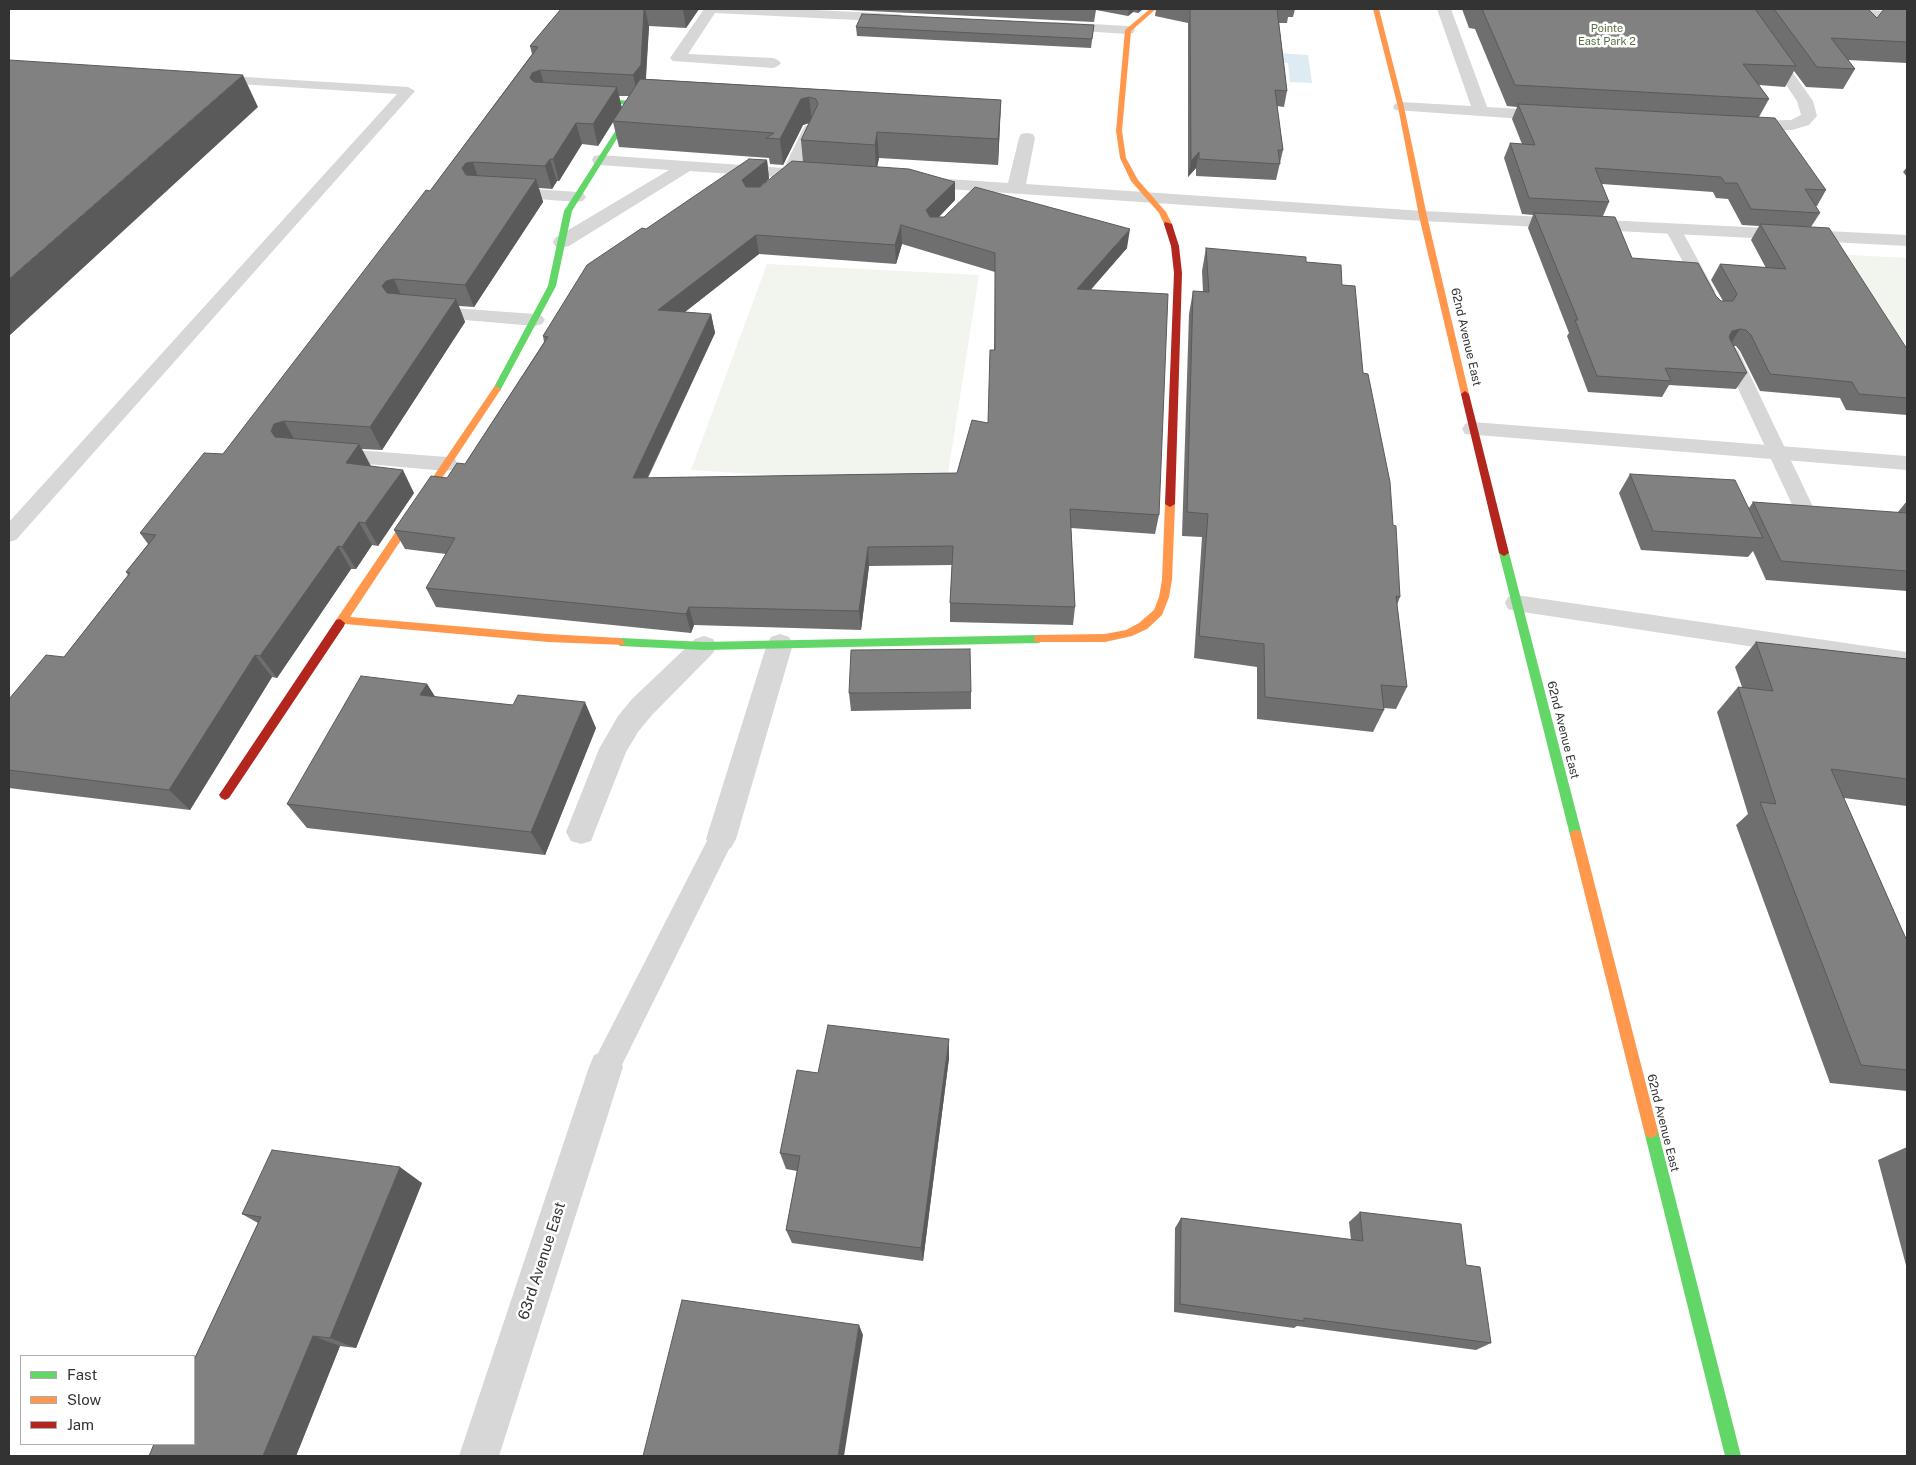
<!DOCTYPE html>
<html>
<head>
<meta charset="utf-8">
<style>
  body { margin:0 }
  #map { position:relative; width:1916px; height:1465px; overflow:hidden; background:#fff; font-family:"Public Sans",sans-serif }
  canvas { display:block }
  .frame { position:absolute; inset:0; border:10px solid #333; pointer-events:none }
  .legend { position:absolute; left:20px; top:1355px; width:175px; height:90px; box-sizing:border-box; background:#fff; border:1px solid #adadad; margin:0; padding:6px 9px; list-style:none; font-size:15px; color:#333 }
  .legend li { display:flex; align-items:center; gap:10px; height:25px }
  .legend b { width:25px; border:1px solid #adadad }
</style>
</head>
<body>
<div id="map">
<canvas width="1916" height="1465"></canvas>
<div class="frame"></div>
<ul class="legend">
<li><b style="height:6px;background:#63d668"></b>Fast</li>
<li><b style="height:6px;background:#ff974d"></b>Slow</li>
<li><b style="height:6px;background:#b3261e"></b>Jam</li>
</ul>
</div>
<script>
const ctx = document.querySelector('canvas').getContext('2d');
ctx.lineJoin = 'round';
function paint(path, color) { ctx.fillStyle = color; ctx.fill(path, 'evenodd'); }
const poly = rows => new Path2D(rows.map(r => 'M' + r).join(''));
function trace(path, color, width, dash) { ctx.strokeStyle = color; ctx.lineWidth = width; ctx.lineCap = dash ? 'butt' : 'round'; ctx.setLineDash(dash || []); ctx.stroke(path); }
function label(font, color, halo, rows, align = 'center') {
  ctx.font = font + ' "Public Sans",sans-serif'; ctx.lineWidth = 5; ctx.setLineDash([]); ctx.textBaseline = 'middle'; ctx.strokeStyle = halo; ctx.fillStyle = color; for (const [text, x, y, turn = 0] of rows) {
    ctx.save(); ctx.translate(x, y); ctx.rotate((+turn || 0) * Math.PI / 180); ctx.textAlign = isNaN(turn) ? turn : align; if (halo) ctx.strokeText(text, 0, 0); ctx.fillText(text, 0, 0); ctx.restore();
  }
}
paint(poly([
  [1834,254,1907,258,1907,364],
  [767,264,979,275,946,486,691,470]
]), '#f1f5ed');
paint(poly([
  [1232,50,1308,55,1312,83,1290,82,1288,63,1232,60]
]), '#ddebf3');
paint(poly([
  [213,75,408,87,415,91,16,540,9,542,9,522,397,94,208,82,206,79,208,76,213,75],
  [1673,224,1679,226,1681,229,1715,291,1713,295,1701,295,1699,291,1665,229,1667,226,1673,224],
  [1730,347,1736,348,1739,352,1816,513,1813,518,1806,520,1799,518,1796,513,1721,352,1724,348,1730,347],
  [1516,595,1907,652,1907,670,1516,611,1508,609,1505,603,1508,597,1516,595],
  [721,828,730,831,734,839,616,1077,606,1081,596,1077,591,1067,596,1057,712,831,721,828]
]), '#d7d7d7');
paint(poly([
  [704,9,794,9,897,14,902,15,904,18,902,21,897,22,715,13,688,54,773,58,778,60,781,63,778,66,773,68,673,61,670,58,704,9],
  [1437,9,1451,9,1487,107,1552,111,1558,113,1560,116,1558,119,1552,121,1395,110,1393,107,1395,104,1401,102,1471,106,1437,9],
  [1740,9,1754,9,1755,19,1813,101,1817,116,1809,125,1792,130,1744,131,1738,129,1736,126,1738,123,1744,121,1791,120,1801,115,1797,101,1741,19,1740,9],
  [1848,9,1907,12,1907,20,1852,16,1847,15,1845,12,1848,9],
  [1055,22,1128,26,1133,27,1135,30,1133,33,1128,34,1050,29,1048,26,1050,23,1055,22],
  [811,124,817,126,819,129,801,169,821,171,824,175,821,179,815,180,794,179,782,188,776,189,770,188,767,184,774,177,690,171,569,246,562,248,555,246,553,242,555,238,669,170,600,165,594,164,592,160,594,156,600,155,784,168,803,129,805,126,811,124],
  [1027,133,1033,134,1035,138,1026,184,1423,211,1907,235,1907,246,1423,221,918,187,912,186,909,182,912,178,918,177,1008,183,1019,138,1021,134,1027,133],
  [504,187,577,192,583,193,586,197,583,201,577,202,498,196,495,192,498,188,504,187],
  [425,306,535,314,542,316,545,320,542,324,535,326,418,316,415,312,418,308,425,306],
  [1473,422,1907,456,1907,470,1465,434,1462,429,1465,424,1473,422],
  [329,448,447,457,455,459,458,464,455,469,447,471,321,460,318,455,321,450,329,448],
  [780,634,789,637,793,644,736,839,731,848,721,852,711,848,706,839,767,644,771,637,780,634],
  [704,636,713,639,717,646,713,653,652,715,638,732,626,752,591,841,581,844,571,841,566,832,599,749,618,716,632,699,695,639,704,636],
  [606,1051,618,1055,623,1067,499,1456,459,1456,589,1067,594,1055,606,1051]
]), '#d7d7d7');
paint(poly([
  [582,98,636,101,639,103,572,211,556,286,501,389,500,391,494,391,493,389,548,286,564,211,632,105,580,101,579,100,582,98],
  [1504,550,1509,553,1582,835,1580,839,1576,840,1572,839,1570,835,1499,553,1504,550],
  [1039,635,1044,639,1039,643,704,650,620,646,615,642,620,638,704,642,1039,635],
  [1651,1124,1656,1126,1658,1131,1741,1456,1725,1456,1644,1131,1646,1126,1651,1124]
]), '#63d668');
paint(poly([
  [1150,9,1156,9,1131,31,1122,131,1126,158,1138,180,1166,212,1172,224,1168,226,1165,226,1159,213,1131,181,1120,158,1116,131,1125,30,1150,9],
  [1373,9,1379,9,1404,107,1427,216,1469,394,1465,397,1461,394,1419,216,1398,107,1373,9],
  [497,386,501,389,350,617,548,634,620,638,625,642,624,645,548,642,345,624,340,627,336,626,335,623,336,620,494,387,497,386],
  [1170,501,1175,504,1172,580,1169,597,1162,615,1147,629,1132,636,1105,642,1035,642,1034,639,1035,636,1039,635,1105,634,1126,630,1139,623,1154,610,1159,597,1162,580,1165,504,1170,501],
  [1576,830,1580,831,1582,835,1658,1131,1656,1136,1651,1138,1646,1136,1644,1131,1570,835,1572,831,1576,830]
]), '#ff974d');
paint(poly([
  [1165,222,1172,224,1179,246,1182,273,1175,504,1170,507,1165,504,1174,273,1171,246,1164,224,1165,222],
  [1465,391,1469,394,1509,553,1504,556,1499,553,1461,394,1465,391],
  [340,619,345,623,344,626,229,798,225,800,221,798,219,795,221,792,336,620,340,619]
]), '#b3261e');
paint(poly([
  [561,9,699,9,686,28,649,26,646,79,1001,100,998,165,879,158,877,167,955,182,955,200,939,217,1127,248,1091,289,1159,515,1155,534,1071,528,1075,607,1073,625,950,622,950,603,952,565,869,566,861,630,694,625,691,633,436,607,426,588,446,554,405,549,394,530,447,478,465,464,544,342,543,336,646,229,767,160,769,179,759,187,803,162,801,140,809,123,803,125,783,165,770,164,769,158,619,147,613,122,598,146,582,144,559,181,557,181,552,189,539,188,543,202,474,307,459,306,465,322,382,450,362,449,371,466,414,493,378,546,372,545,356,569,351,569,277,678,272,677,190,810,9,788,9,699,64,657,128,575,126,572,148,544,140,533,223,454,430,191,532,54,530,46],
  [619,96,629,96,622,108],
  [902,244,995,272,994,350,988,423,957,473,648,478,715,333,711,314,685,312,759,254,896,264],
  [828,9,1143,9,1138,13,1133,12,1128,16,1096,10,1094,22],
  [1156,9,1295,9,1293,17,1288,17,1287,23,1279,23,1287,91,1284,107,1277,106,1283,150,1276,180,1196,176,1196,168,1188,177,1188,23,1155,16],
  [1462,9,1868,9,1877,18,1907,9,1907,63,1848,60,1855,69,1843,89,1806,87,1794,71,1785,87,1759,85,1769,99,1759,117,1826,190,1817,206,1815,206,1820,213,1811,227,1907,349,1907,415,1846,410,1840,398,1760,391,1740,351,1736,346,1734,346,1747,373,1736,389,1669,385,1662,397,1588,392,1567,336,1569,333,1528,228,1533,215,1522,214,1504,158,1510,143,1522,144,1512,119,1517,107,1507,106,1475,29,1469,28],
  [1602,184,1713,192,1716,198,1728,199,1742,225,1759,226,1751,240,1766,268,1720,264,1711,280,1723,301,1721,301,1716,296,1632,258,1603,216,1609,202],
  [1094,25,1091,48,857,36,856,27],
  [1907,167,1907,177,1903,172],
  [1206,248,1306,262,1342,285,1363,373,1393,525,1400,597,1397,605,1407,687,1396,709,1384,708,1384,710,1373,732,1257,719,1257,667,1194,658,1202,537,1182,536,1189,314,1193,291,1203,292,1202,271],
  [1630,474,1749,508,1753,502,1897,513,1907,501,1907,591,1766,580,1753,551,1748,557,1641,550,1619,493],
  [1756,642,1907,659,1907,806,1844,798,1907,941,1907,1091,1830,1083,1736,825,1748,814,1717,712,1738,687,1742,687,1735,667],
  [427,684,435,697,513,705,596,728,545,855,307,828,287,804],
  [971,692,971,709,851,711,849,693],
  [949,1058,923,1261,792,1243,786,1230,797,1171,786,1169,780,1153,818,1073],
  [1907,1147,1907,1269,1878,1160],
  [422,1183,356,1348,340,1346,296,1456,149,1456,258,1223,242,1214],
  [1360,1212,1466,1265,1491,1343,1476,1350,1297,1326,1294,1328,1174,1312,1175,1228,1181,1218,1351,1240,1349,1222]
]), '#6f6f6f');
paint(poly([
  [644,9,645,9,649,26,645,87,638,97,633,75],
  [683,9,699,9,686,28],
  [1129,9,1134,9,1133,12,1128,16],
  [1138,9,1143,9,1138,13],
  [540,70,546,91,538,94,530,78,532,73],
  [243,75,258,107,9,336,9,279],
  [617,87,622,109,613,121,613,122,598,146,593,124],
  [809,97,812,122,803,125,783,165,780,139,801,99],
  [1001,100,1000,125,998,165,998,139],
  [576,123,582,144,559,181,553,159],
  [877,132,879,158,876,172,875,145],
  [1199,152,1196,168,1188,177,1191,161],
  [550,159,557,181,552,189,545,166],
  [767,160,769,179,745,199,742,180],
  [473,162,480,184,474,185,462,168,466,163],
  [536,179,543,202,474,307,465,285],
  [955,182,955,200,927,229,926,210],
  [901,225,902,244,896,264,895,245],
  [1130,229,1127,248,1075,308,1077,289],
  [756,235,759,254,663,329,658,310],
  [394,279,404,302,392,309,382,286,386,281],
  [456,299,465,322,382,450,370,427],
  [711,314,715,333,638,497,633,478],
  [1740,329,1730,345,1722,347,1732,331],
  [284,421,297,444,284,454,271,431,274,424],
  [359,444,371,467,346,463],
  [403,470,414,493,378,546,365,523],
  [359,522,372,545,356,569,342,547],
  [338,546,351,569,277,678,260,656],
  [868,547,869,566,861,630,859,611],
  [689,607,694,625,691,633,686,614],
  [255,655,272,677,190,810,169,790],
  [427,684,443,709,420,695],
  [585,702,596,728,545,855,531,832],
  [949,1039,949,1058,923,1261,921,1248],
  [400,1167,422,1183,356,1348,330,1338],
  [859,1325,863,1335,844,1456,838,1456],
  [313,1336,340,1346,296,1456,263,1456]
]), '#5a5a5a');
const building = poly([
  [561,9,644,9,641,65,633,75,540,70,532,73,530,78,534,82,617,87,593,124,576,123,553,159,550,159,545,166,473,162,466,163,462,168,466,175,536,179,465,285,394,279,386,281,382,286,387,293,456,299,370,427,284,421,274,424,271,431,275,437,359,444,346,463,403,470,365,523,359,522,342,547,338,546,260,656,255,655,169,790,9,770,9,699,46,655,64,657,130,573,126,572,156,535,140,533,204,453,223,454,426,190,430,191,538,47,530,46,561,9],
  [1190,9,1277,9,1287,91,1275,90,1283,150,1278,150,1280,164,1199,159,1199,152,1191,161,1190,9],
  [1482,9,1755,9,1796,66,1743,64,1769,99,1515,85,1482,9],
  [1774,9,1868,9,1877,18,1884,9,1907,9,1907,42,1831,38,1855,69,1817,67,1774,9],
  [862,14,1094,25,1092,39,856,27,862,14],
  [9,60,243,75,9,279,9,60],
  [640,79,1001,100,998,139,877,132,875,145,801,140,818,104,816,99,809,97,801,99,780,139,766,138,774,133,613,121,640,79],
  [1518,104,1775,118,1826,190,1805,189,1820,213,1751,209,1737,183,1725,183,1721,177,1595,168,1609,202,1529,198,1510,143,1535,145,1518,104],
  [749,159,767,160,742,180,746,187,760,187,792,161,909,169,955,182,926,210,930,217,944,217,975,187,1130,229,1077,289,1168,294,1159,515,1070,509,1075,607,950,603,953,546,868,547,859,611,689,607,686,614,426,588,455,538,394,530,431,476,447,478,457,463,465,464,548,337,543,336,587,265,642,228,646,229,749,159],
  [901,225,995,253,995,350,990,350,988,423,972,420,957,473,633,478,711,314,658,310,756,235,895,245,901,225],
  [1534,213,1615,217,1632,258,1698,263,1716,296,1721,301,1733,301,1737,294,1720,264,1786,269,1760,224,1829,228,1907,349,1907,398,1859,394,1852,382,1770,374,1751,335,1746,330,1740,329,1732,331,1729,337,1747,373,1665,368,1671,381,1597,376,1575,320,1578,320,1534,213],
  [1206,248,1306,257,1306,262,1341,265,1342,285,1355,286,1363,373,1368,374,1390,482,1393,525,1396,526,1400,597,1396,596,1407,687,1381,685,1384,710,1265,697,1264,644,1199,636,1208,514,1187,512,1193,291,1209,292,1206,248],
  [1630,474,1735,480,1763,538,1653,531,1630,474],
  [1753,502,1907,513,1907,571,1781,561,1753,502],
  [1756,642,1907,659,1907,779,1831,769,1907,941,1907,1070,1861,1065,1760,802,1776,804,1738,687,1773,691,1756,642],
  [970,649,971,692,849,693,851,650,970,649],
  [361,676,427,684,420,695,513,705,518,695,585,702,531,832,287,804,361,676],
  [828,1025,949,1039,921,1248,786,1230,800,1156,780,1153,797,1070,818,1073,828,1025],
  [272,1150,400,1167,330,1338,313,1336,263,1456,149,1456,154,1444,194,1444,194,1360,261,1217,242,1214,272,1150],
  [1360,1212,1461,1224,1466,1265,1480,1267,1491,1343,1304,1318,1304,1321,1180,1304,1181,1218,1363,1241,1360,1212],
  [682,1300,859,1325,838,1456,643,1456,682,1300]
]);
paint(building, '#818181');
trace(building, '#5a5a5a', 1);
label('11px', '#56703f', '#fff', [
  ["Pointe",1607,29],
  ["East Park 2",1607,42]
]);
label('12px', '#333', '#fff', [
  ["62nd Avenue East",1466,337,77],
  ["62nd Avenue East",1563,730,76],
  ["62nd Avenue East",1663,1123,76]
]);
label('15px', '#333', '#fff', [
  ["63rd Avenue East",542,1261,-72]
]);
</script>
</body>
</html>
